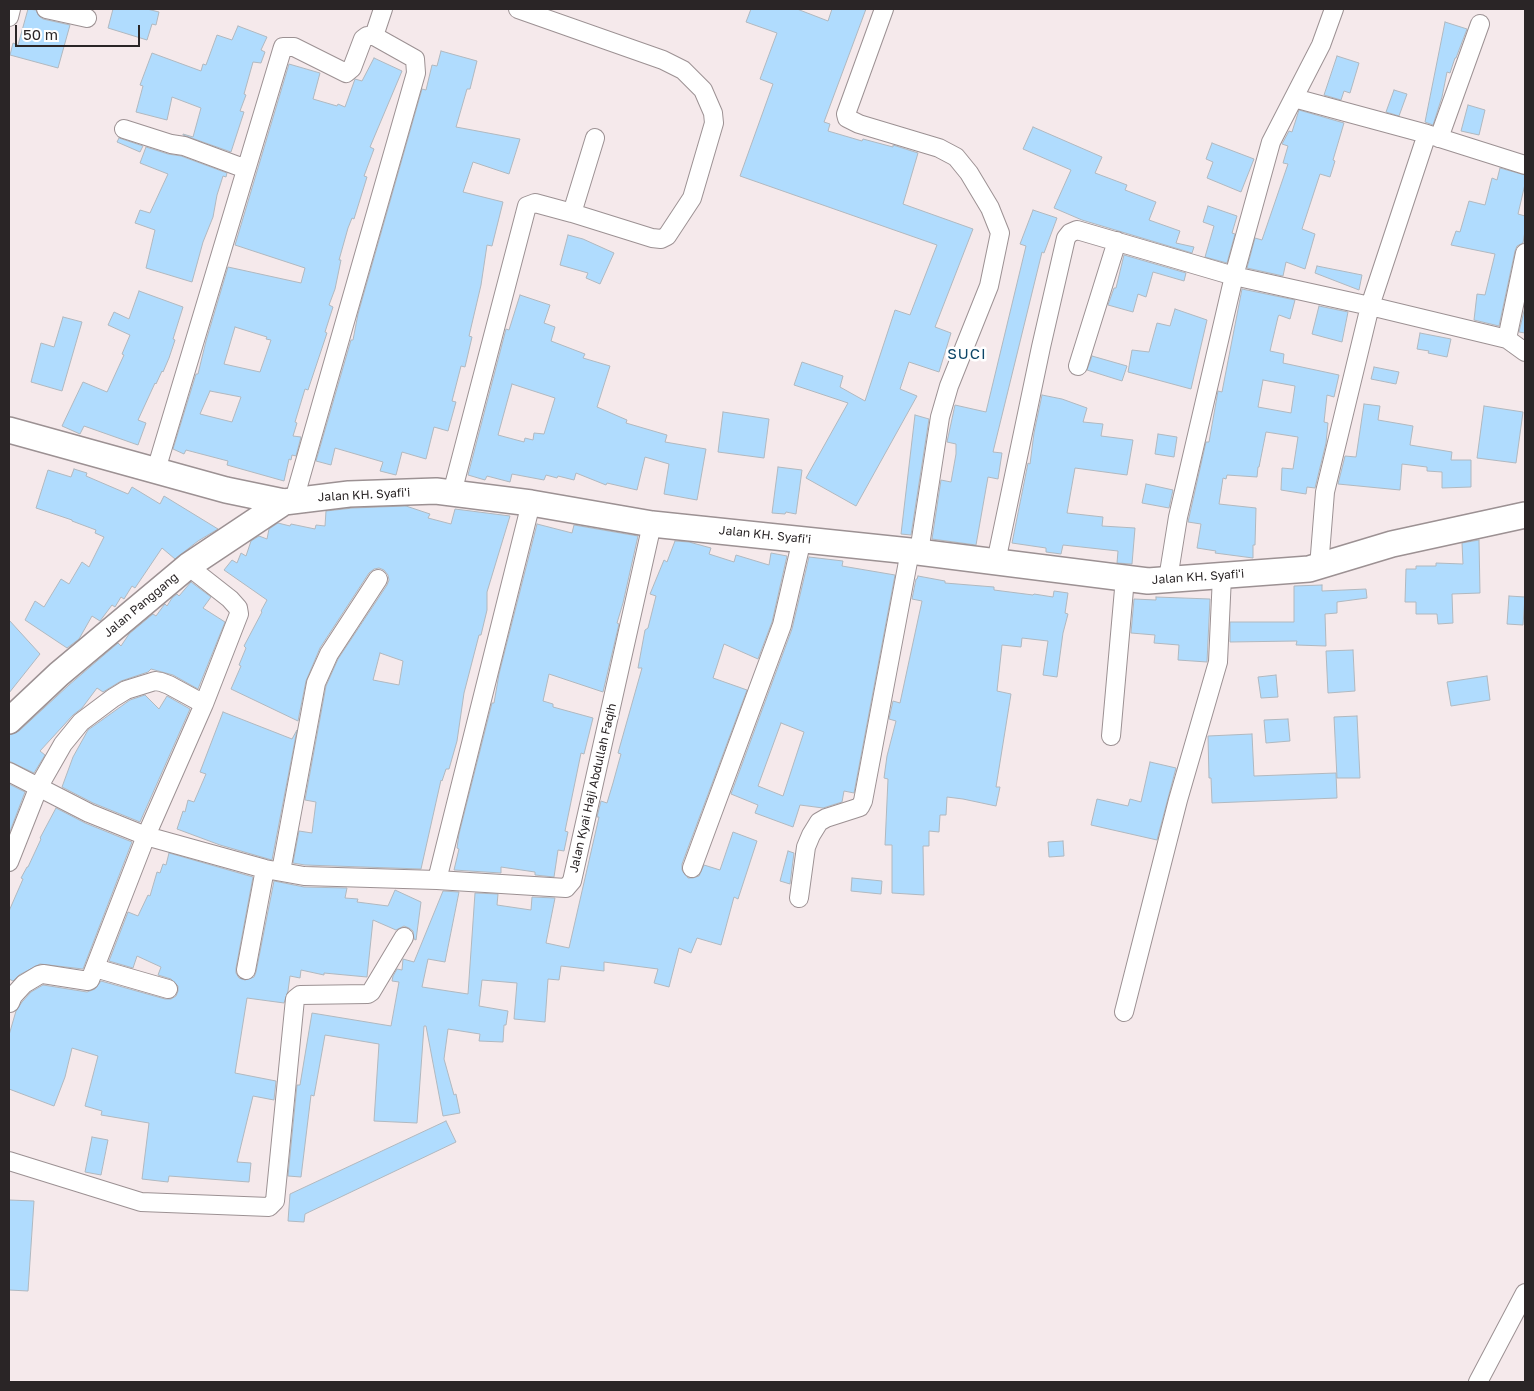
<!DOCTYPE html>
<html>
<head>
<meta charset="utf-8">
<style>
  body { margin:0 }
  #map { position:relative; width:1534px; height:1391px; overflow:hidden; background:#f5e9eb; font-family:"Golos Text",sans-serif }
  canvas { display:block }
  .frame { position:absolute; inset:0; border:10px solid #2a2526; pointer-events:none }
  .scale { position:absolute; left:15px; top:25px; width:125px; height:22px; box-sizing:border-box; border:2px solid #2a2526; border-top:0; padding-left:6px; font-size:15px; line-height:18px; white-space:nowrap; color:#2a2526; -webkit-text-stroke:4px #fff; paint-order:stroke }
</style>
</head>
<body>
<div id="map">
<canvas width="1534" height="1391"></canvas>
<div class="frame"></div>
<div class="scale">50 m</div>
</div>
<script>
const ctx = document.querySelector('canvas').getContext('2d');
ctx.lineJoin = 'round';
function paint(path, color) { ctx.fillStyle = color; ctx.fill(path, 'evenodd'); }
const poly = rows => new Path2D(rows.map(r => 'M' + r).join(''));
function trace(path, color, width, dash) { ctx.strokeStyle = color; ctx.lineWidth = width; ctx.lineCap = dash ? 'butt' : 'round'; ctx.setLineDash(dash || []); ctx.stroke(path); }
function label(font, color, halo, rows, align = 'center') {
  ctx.font = font + ' "Golos Text",sans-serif'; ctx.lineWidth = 5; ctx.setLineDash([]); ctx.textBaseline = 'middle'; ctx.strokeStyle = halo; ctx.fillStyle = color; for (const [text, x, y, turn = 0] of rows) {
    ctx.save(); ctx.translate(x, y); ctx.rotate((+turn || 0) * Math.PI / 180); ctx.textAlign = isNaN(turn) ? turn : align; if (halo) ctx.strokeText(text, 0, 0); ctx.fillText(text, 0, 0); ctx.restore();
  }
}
const building = poly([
  [28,9,36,10,39,16,43,19,70,25,58,68,10,55,13,43,18,45,28,9],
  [113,9,147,9,159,12,156,25,152,24,147,40,108,28,113,9],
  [751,9,797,9,828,21,832,9,866,9,824,122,830,124,828,131,862,141,863,139,893,147,893,145,918,153,903,204,973,229,935,327,951,333,939,372,909,362,900,389,917,396,856,506,806,478,848,403,794,385,802,362,843,376,840,387,865,401,895,310,910,315,937,245,740,176,773,84,760,79,777,33,746,22,751,9],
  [1445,22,1467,29,1456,58,1455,58,1450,73,1447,72,1442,97,1433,125,1425,122,1445,22],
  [238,26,267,37,261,50,265,52,261,63,253,62,244,94,246,95,240,111,244,112,231,152,183,135,183,134,193,137,201,108,172,97,167,120,136,112,143,86,140,85,152,53,201,71,203,64,206,65,217,35,232,40,238,26],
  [441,51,477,61,470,89,467,89,456,127,520,139,509,174,473,162,463,192,503,202,492,246,487,245,481,285,469,336,472,337,465,367,461,366,452,401,456,402,448,431,434,427,426,459,402,452,396,475,380,471,383,462,335,448,331,465,316,461,351,340,353,340,358,314,422,89,426,90,432,65,437,66,441,51],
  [1337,56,1359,63,1350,93,1344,91,1341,100,1324,95,1337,56],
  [374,58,402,71,370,147,374,149,364,176,367,177,354,219,352,218,348,228,339,260,341,260,335,289,329,305,333,307,325,332,327,333,308,390,305,389,295,422,297,423,293,436,301,437,296,456,292,455,291,460,289,459,284,481,227,465,228,461,186,450,184,454,173,449,196,374,198,374,206,341,228,267,301,283,305,268,235,245,289,64,320,73,313,99,337,106,338,104,345,107,355,79,362,81,374,58],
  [235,327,267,337,266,339,271,340,260,372,224,364,235,327],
  [210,391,241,397,232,422,200,414,210,391],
  [1394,90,1407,94,1399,116,1386,112,1394,90],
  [1468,105,1485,110,1479,135,1461,131,1468,105],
  [1299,110,1344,123,1333,160,1335,161,1330,177,1320,174,1302,229,1315,234,1305,269,1286,262,1283,276,1247,268,1255,238,1262,240,1288,164,1283,163,1288,146,1282,144,1289,131,1292,132,1299,110],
  [1033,127,1102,157,1095,173,1127,185,1125,190,1156,202,1149,220,1180,231,1176,243,1194,247,1192,253,1082,220,1054,208,1071,170,1023,149,1033,127],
  [119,138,143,146,140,152,117,142,119,138],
  [1212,143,1254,159,1241,192,1207,178,1213,162,1206,159,1212,143],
  [146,147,168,154,181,156,227,173,226,177,223,176,217,195,213,217,203,242,192,282,146,268,155,230,135,223,140,210,150,213,168,174,140,163,146,147],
  [1500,168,1525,175,1525,184,1518,214,1525,216,1525,231,1523,243,1517,246,1515,251,1499,326,1474,320,1477,294,1485,295,1495,254,1451,245,1456,231,1460,232,1469,201,1485,205,1492,178,1497,180,1500,168],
  [1208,206,1237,216,1232,233,1235,234,1227,263,1205,257,1214,226,1203,222,1208,206],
  [1033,210,1057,218,1044,253,1042,252,993,452,1002,453,998,479,988,477,976,545,932,539,941,480,951,482,956,454,956,444,947,442,955,405,986,412,1026,246,1020,244,1033,210],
  [568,235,583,239,614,253,600,284,586,278,588,273,560,265,568,235],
  [1124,255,1186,273,1184,281,1153,272,1146,297,1138,294,1133,312,1108,305,1114,288,1116,288,1124,255],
  [1317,266,1362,275,1359,290,1315,273,1317,266],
  [1242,289,1295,300,1290,319,1279,315,1278,317,1270,351,1284,354,1283,363,1339,375,1334,397,1327,395,1324,422,1328,423,1326,443,1315,488,1307,487,1306,494,1281,490,1282,468,1293,469,1298,437,1266,432,1259,467,1258,467,1257,477,1227,475,1226,479,1223,478,1219,504,1256,508,1255,545,1253,545,1253,558,1215,553,1216,551,1197,548,1201,524,1188,522,1206,442,1209,442,1218,391,1222,392,1242,289],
  [1263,380,1295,386,1291,413,1258,407,1263,380],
  [139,291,183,307,173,339,175,340,169,358,163,372,162,371,156,384,155,383,138,420,146,423,138,445,84,426,80,434,62,426,83,382,107,392,108,390,124,355,122,354,130,335,108,325,114,312,129,319,139,291],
  [520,295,550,305,544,323,555,327,551,341,585,354,583,358,610,366,597,407,627,420,626,423,667,435,665,442,706,449,697,500,664,494,669,464,645,457,637,490,607,483,606,485,576,473,574,480,558,476,557,478,546,475,544,480,512,474,510,482,487,476,485,480,468,475,506,329,509,330,520,295],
  [512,384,555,398,544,434,534,433,533,440,525,438,524,442,498,435,512,384],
  [1319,306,1348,312,1342,342,1312,334,1319,306],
  [1175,309,1207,320,1191,389,1128,372,1132,350,1149,352,1157,323,1170,326,1175,309],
  [1524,311,1525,312,1525,333,1519,332,1524,311],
  [63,317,82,322,62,391,31,382,41,343,54,347,63,317],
  [1420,333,1451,339,1447,357,1428,353,1429,351,1417,349,1420,333],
  [1092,356,1127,366,1122,381,1087,370,1092,356],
  [1374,367,1399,372,1396,384,1371,379,1374,367],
  [1042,395,1062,399,1087,408,1083,422,1103,424,1101,436,1133,440,1127,475,1075,468,1067,513,1103,517,1102,526,1135,528,1132,564,1117,563,1118,551,1063,545,1061,554,1046,552,1046,548,1012,543,1028,463,1030,464,1034,433,1042,395],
  [1364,404,1380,406,1378,420,1413,426,1410,445,1452,452,1451,460,1471,460,1471,487,1442,488,1442,472,1427,471,1427,467,1402,464,1400,490,1338,484,1345,456,1356,457,1364,404],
  [1484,406,1523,412,1516,463,1477,458,1484,406],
  [723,412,769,419,764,458,718,452,723,412],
  [915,415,929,419,911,535,901,534,915,415],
  [1158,434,1177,437,1174,457,1155,454,1158,434],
  [778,467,802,470,796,514,786,512,785,514,772,513,778,467],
  [74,469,87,473,86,476,128,494,132,487,160,504,164,496,218,529,198,541,175,559,162,548,135,588,132,586,124,599,121,597,115,607,112,605,100,621,92,616,79,639,67,648,25,620,35,601,44,607,61,579,69,584,82,562,89,567,104,537,95,533,96,530,72,521,72,520,36,508,48,470,71,477,74,469],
  [1146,484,1173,490,1169,508,1142,503,1146,484],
  [406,506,430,514,428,518,451,524,455,509,510,516,487,592,487,610,481,635,479,635,464,693,457,741,449,769,446,769,442,781,441,780,421,869,305,865,293,863,299,831,312,833,316,802,305,800,326,686,338,659,387,585,389,580,388,575,384,570,379,568,374,569,369,573,320,648,306,681,298,721,231,689,241,666,239,665,246,648,244,646,262,612,261,611,267,600,224,570,232,560,237,563,241,553,246,556,251,541,259,536,267,539,269,529,278,523,290,526,291,524,315,529,316,525,325,526,326,511,353,508,406,506],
  [380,653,403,661,399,685,373,680,380,653],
  [537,524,572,533,574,525,638,536,623,603,617,623,619,624,603,692,549,674,543,701,553,704,553,707,593,718,584,754,581,753,565,831,568,832,564,851,558,850,554,877,535,875,535,872,501,867,501,873,454,870,459,849,457,848,459,834,492,703,494,703,499,674,537,524],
  [1479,540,1480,593,1452,594,1453,623,1438,624,1437,614,1416,614,1416,602,1405,602,1406,569,1416,569,1416,566,1436,566,1436,563,1463,564,1462,543,1479,540],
  [675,541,689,542,711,548,709,554,734,562,736,555,769,565,771,553,787,556,772,622,758,659,724,644,713,678,747,690,682,864,682,870,688,878,693,878,699,876,704,865,720,870,733,832,757,841,738,899,734,897,721,945,697,938,691,953,679,948,669,987,654,983,658,969,604,962,604,971,561,966,559,980,548,979,545,1022,514,1019,517,983,482,980,479,1006,508,1011,506,1025,504,1025,503,1042,479,1041,480,1034,448,1029,444,1059,454,1095,456,1094,460,1113,443,1116,426,1026,424,1026,417,1123,374,1121,379,1044,325,1035,314,1096,311,1095,301,1177,288,1176,297,1085,300,1085,312,1013,391,1026,399,982,392,981,393,976,397,969,402,970,403,959,414,962,443,891,459,892,445,962,428,959,422,987,468,994,475,893,498,894,497,905,531,910,532,897,555,898,546,943,569,948,599,817,597,817,601,801,607,803,613,783,621,754,618,753,642,668,638,668,645,630,648,628,656,596,650,594,664,560,667,562,675,541],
  [809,557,843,561,842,566,895,575,854,793,844,791,842,802,823,808,800,805,793,827,755,813,758,805,731,794,792,629,809,557],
  [781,723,804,732,783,796,758,786,781,723],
  [918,576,945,581,945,583,994,587,994,590,1033,595,1034,594,1053,597,1054,591,1068,593,1065,613,1068,614,1063,633,1057,677,1043,675,1048,641,1022,638,1021,647,1002,645,997,691,1011,694,996,787,1000,787,996,806,963,799,947,797,946,815,940,815,939,832,929,831,929,846,923,846,924,895,892,893,892,845,885,845,888,779,884,778,887,756,896,721,889,719,893,701,900,703,922,601,912,599,916,579,917,579,918,576],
  [191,582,211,597,203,608,225,622,198,689,173,675,151,669,148,672,121,681,103,692,97,688,82,708,73,715,40,751,45,755,34,773,9,761,9,735,19,731,69,685,118,643,121,646,129,634,153,614,156,616,164,605,165,604,167,606,172,598,177,594,179,596,191,582],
  [1322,585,1322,591,1366,589,1367,598,1337,602,1337,613,1325,614,1326,646,1296,645,1297,641,1230,642,1230,622,1294,622,1294,586,1322,585],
  [1509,596,1525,597,1523,625,1507,624,1509,596],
  [1156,597,1210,599,1207,662,1178,660,1179,645,1154,643,1155,635,1131,633,1134,599,1156,600,1156,597],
  [9,620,40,654,9,693,9,620],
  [1353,650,1355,691,1328,693,1326,651,1353,650],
  [1276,675,1278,697,1261,698,1258,677,1276,675],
  [1487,676,1490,700,1451,706,1447,682,1487,676],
  [145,695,159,709,167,696,190,709,140,822,93,803,62,787,73,757,88,730,130,700,145,695],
  [223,712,292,739,297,730,272,860,220,845,177,829,183,811,185,812,188,800,194,802,206,774,200,772,223,712],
  [1357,716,1360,778,1337,778,1334,717,1357,716],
  [1288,719,1290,741,1266,743,1264,720,1288,719],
  [1252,734,1254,776,1336,773,1337,798,1212,803,1211,778,1209,778,1208,736,1252,734],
  [1150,762,1176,768,1157,840,1091,825,1097,799,1128,806,1130,799,1141,802,1150,762],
  [9,784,25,792,9,834,9,784],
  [56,808,85,823,132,842,83,969,40,964,19,975,13,981,9,979,9,911,23,879,21,878,27,867,28,867,41,839,40,838,56,808],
  [1063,841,1064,856,1049,857,1048,842,1063,841],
  [788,851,794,853,790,884,780,881,788,851],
  [169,853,253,877,236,968,236,973,239,978,245,980,254,977,256,972,274,881,304,887,347,888,345,898,358,899,357,902,388,906,395,890,421,902,416,940,414,939,413,931,409,928,404,926,396,930,373,920,367,977,324,973,324,975,301,970,300,978,290,976,288,991,284,1003,247,998,235,1073,276,1081,274,1100,253,1096,237,1162,251,1163,249,1182,169,1176,168,1182,142,1179,149,1123,101,1115,102,1111,85,1106,98,1056,72,1048,65,1077,54,1106,9,1089,9,1035,16,1011,22,1002,31,992,43,985,87,992,95,989,101,981,165,999,171,999,176,996,178,991,178,986,171,979,158,975,161,967,137,956,133,968,109,961,128,912,138,916,148,895,150,896,157,872,160,873,163,864,166,865,169,853],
  [852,878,882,881,881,894,851,891,852,878],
  [446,1121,456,1142,305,1214,304,1222,288,1221,290,1194,446,1121],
  [92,1137,108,1140,101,1175,85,1172,92,1137],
  [9,1200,34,1201,28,1291,9,1290,9,1200]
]);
paint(building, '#b0dcfe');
trace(building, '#b0b8bf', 1);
const street = poly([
  [46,9,87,18],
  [884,9,846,114,847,118,859,124,939,148,956,157,969,173,990,208,1000,233,989,286,949,386,940,417,919,552],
  [9,17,11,9],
  [374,36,383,9],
  [1294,98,1427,134,1525,165],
  [124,129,171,144,184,146,246,169],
  [1439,138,1480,24],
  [572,213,595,138],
  [1507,339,1525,253],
  [1078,366,1117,241],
  [156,470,282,50,283,47,294,47,346,73,352,68,363,39,367,36,374,36,415,59,416,73,294,500],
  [452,493,527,206,535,203,572,213,652,238,661,239,667,236,692,198,714,123,713,113,703,90,683,70,663,60,518,9],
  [996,562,1041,347,1066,238,1070,233,1077,230,1234,276,1370,306,1507,339,1525,352],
  [1319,567,1325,492,1370,306,1427,134],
  [1168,579,1178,517,1234,276,1271,142,1321,45,1334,9],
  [1111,736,1125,578],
  [9,772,89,813,146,836,265,869,304,876,437,880,566,888,572,881,652,524],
  [9,862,39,786,63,744,81,722,113,698,126,690,155,681,161,682,169,685,204,704],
  [692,868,782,625,802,539],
  [281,871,316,683,329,654,378,579],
  [437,880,531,503],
  [799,898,806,847,811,835,819,822,826,818,854,809,860,807,863,801,910,551],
  [95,968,168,989],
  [246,970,265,869],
  [10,1003,13,996,24,984,39,975,43,974,88,981,90,980,146,836,204,704,239,614,238,608,230,599,188,566],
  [1124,1012,1178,800,1218,662,1222,576],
  [9,1161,141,1202,269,1207,275,1201,295,999,300,995,368,994,371,992,404,937],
  [1478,1382,1525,1293]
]);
const secondary = poly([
  [9,430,226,490,284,502,349,494,436,491,531,503,652,524,910,551,1148,581,1309,569,1392,544,1525,515],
  [9,721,59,674,188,566,284,502]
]);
trace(street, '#9c9193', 20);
trace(secondary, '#9c9193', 28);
trace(street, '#fff', 18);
trace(secondary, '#fff', 25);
label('12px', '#2a2526', '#fff', [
  ["Jalan KH. Syafi'i",364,495,-3],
  ["Jalan KH. Syafi'i",765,535,6],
  ["Jalan KH. Syafi'i",1198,577,-4],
  ["Jalan Panggang",141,605,-40],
  ["Jalan Kyai Haji Abdullah Faqih",593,788,-77]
]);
ctx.letterSpacing = '1px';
label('15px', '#0d4567', '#fff', [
  ["SUCI",967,354]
]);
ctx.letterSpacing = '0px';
</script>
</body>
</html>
